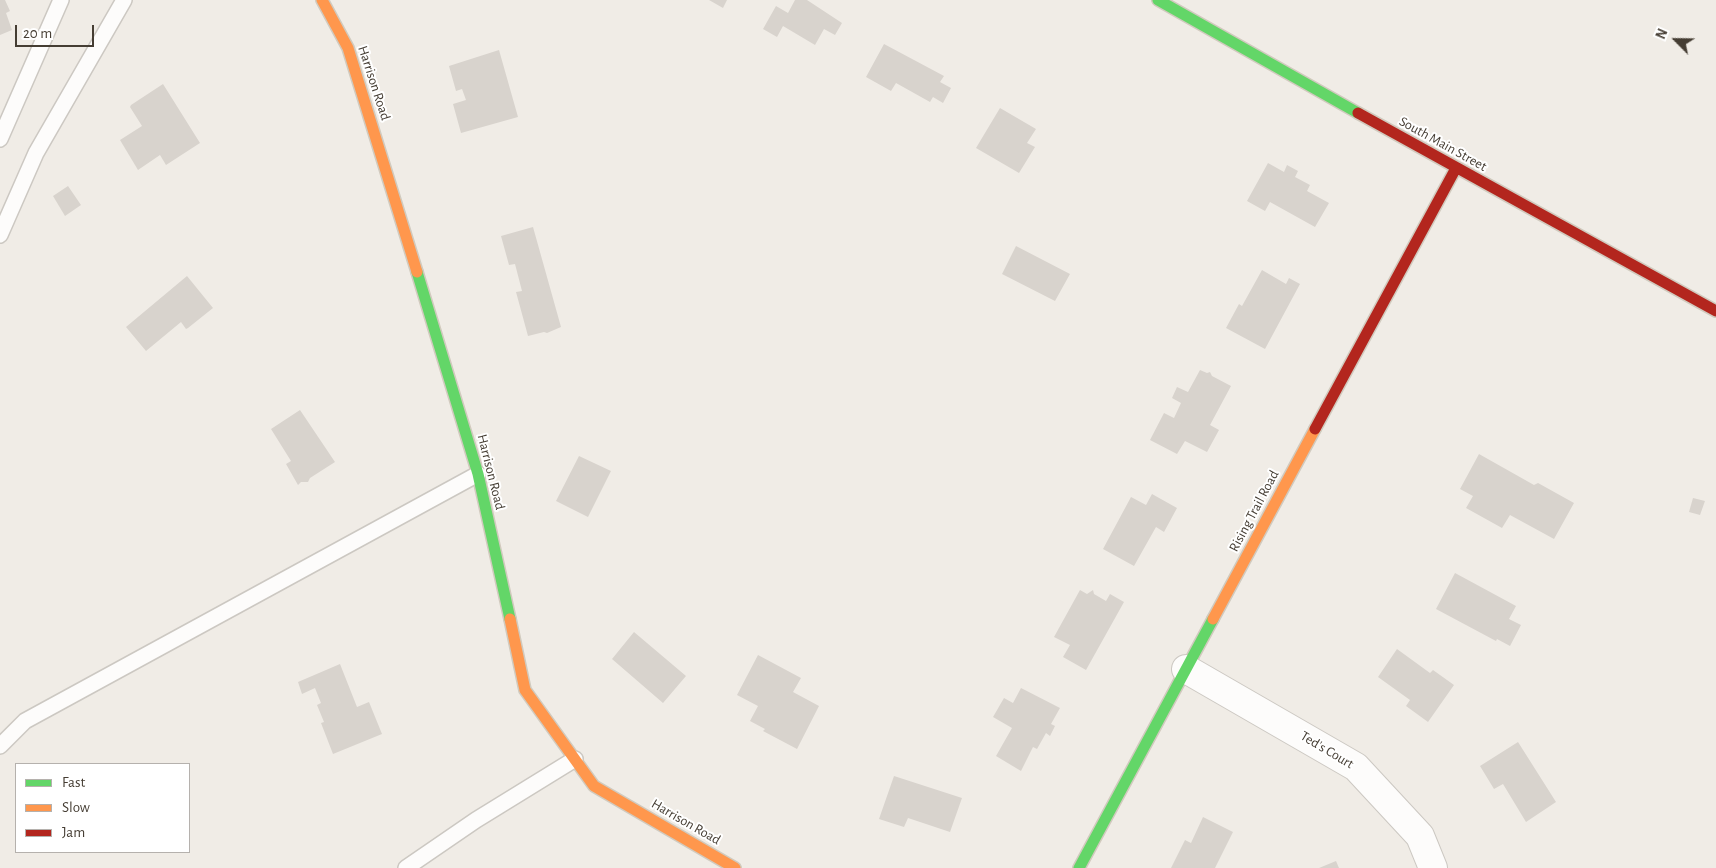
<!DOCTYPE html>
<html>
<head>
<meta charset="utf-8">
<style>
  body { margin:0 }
  #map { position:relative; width:1716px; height:868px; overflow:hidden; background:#f0ece6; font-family:"Alegreya Sans",sans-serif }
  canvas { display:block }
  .legend { position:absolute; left:15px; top:763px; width:175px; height:90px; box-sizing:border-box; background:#fff; border:1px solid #b5b1ad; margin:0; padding:6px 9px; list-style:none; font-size:15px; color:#453d33 }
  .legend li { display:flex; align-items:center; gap:10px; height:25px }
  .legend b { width:25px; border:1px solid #b5b1ad }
  .north { position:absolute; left:1651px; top:15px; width:50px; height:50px; -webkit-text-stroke:4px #fff; paint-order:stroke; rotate:293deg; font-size:14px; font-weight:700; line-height:20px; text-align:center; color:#453d33 }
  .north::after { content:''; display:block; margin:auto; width:18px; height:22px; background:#453d33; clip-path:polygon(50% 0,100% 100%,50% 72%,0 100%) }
  .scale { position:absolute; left:15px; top:25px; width:79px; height:22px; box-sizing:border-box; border:2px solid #453d33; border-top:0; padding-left:6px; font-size:15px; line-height:18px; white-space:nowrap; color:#453d33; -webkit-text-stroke:4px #fff; paint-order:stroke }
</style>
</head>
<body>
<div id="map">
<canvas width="1716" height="868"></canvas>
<ul class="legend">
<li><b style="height:6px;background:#63d668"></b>Fast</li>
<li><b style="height:6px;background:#ff974d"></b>Slow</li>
<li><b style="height:6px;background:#b3261e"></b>Jam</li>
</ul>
<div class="north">N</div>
<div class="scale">20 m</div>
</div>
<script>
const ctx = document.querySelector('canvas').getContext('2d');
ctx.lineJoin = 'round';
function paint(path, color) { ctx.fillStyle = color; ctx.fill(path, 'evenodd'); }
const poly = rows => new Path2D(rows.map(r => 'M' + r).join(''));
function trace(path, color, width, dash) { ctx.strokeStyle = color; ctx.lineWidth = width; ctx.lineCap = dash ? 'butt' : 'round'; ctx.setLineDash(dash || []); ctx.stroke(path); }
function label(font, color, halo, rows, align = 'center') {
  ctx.font = font + ' "Alegreya Sans",sans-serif'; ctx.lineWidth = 4; ctx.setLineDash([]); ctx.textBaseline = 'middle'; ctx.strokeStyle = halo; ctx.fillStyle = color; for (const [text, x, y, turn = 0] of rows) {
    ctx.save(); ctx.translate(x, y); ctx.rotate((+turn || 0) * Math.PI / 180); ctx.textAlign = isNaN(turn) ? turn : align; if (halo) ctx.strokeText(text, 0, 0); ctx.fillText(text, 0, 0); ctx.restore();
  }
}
paint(poly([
  [0,0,5,0,10,11,6,13,12,30,0,35],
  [709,0,727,0,723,8],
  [795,0,807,0,842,23,835,35,824,29,815,45,783,26,777,37,763,29,776,6,788,13],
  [884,44,944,76,940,82,951,88,943,103,933,97,930,102,896,83,891,91,866,77],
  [499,50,518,117,461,133,453,104,466,100,462,89,456,91,449,66],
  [163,84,200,143,166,165,160,155,138,170,120,140,142,126,130,107,131,105],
  [1000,108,1036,129,1027,143,1035,147,1019,173,976,148],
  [1268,163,1284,172,1287,165,1298,171,1295,177,1310,185,1307,191,1329,203,1315,227,1270,202,1265,211,1247,201],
  [68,186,81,205,65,216,53,196],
  [533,227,561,327,547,333,544,332,528,336,516,292,522,291,515,264,509,265,501,236],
  [1016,246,1070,274,1055,301,1002,274],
  [1262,270,1286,284,1289,278,1300,284,1265,349,1226,328,1239,304,1242,306],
  [187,276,213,308,188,328,186,329,181,322,146,351,126,327],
  [1200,370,1207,373,1210,372,1212,376,1231,386,1210,425,1219,430,1207,452,1185,441,1177,454,1150,440,1164,413,1174,418,1181,403,1172,398,1177,387,1188,392],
  [300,410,335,462,310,478,308,482,301,482,298,485,286,464,291,461,271,429],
  [1479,454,1534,485,1538,483,1574,503,1554,539,1510,515,1502,528,1466,508,1473,496,1460,489],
  [579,456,611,471,588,517,556,501],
  [1152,494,1177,508,1164,532,1156,527,1134,566,1103,549,1131,497,1146,505],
  [1693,498,1705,501,1700,515,1689,512],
  [1455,573,1516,606,1509,619,1521,625,1510,646,1497,639,1496,641,1436,609],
  [1080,590,1087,594,1093,590,1094,594,1106,601,1110,594,1124,602,1086,670,1063,657,1070,645,1054,637],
  [634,632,686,676,663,703,612,659],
  [1397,649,1430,673,1433,670,1454,685,1428,722,1406,706,1410,700,1378,677],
  [758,655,801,678,793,692,819,706,797,749,763,731,765,729,750,721,758,706,737,695],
  [340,664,357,707,369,702,382,734,333,754,321,723,324,722,317,705,321,703,315,688,302,694,298,682],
  [1021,688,1060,708,1051,724,1055,726,1050,736,1046,733,1037,749,1033,747,1021,771,996,756,1012,728,993,717,1004,698,1013,703],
  [1518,742,1556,802,1526,822,1503,784,1494,789,1480,766],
  [894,776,962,798,950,832,908,818,904,827,879,819],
  [1203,817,1233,832,1215,868,1171,868,1185,840,1191,843],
  [1336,861,1339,868,1319,868]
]), '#d8d3cd');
const lane = poly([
  [0,139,61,0],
  [0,235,36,153,124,0],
  [0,746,25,721,478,474],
  [406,868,476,820,575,759]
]);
const street = poly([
  [1186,669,1356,767,1420,836,1433,868]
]);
const fast = poly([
  [1158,0,1358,113],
  [417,272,478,474,510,619],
  [1079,868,1213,619]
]);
const slow = poly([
  [322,0,348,48,417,272],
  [510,619,525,690,594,786,735,868],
  [1213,619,1315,429]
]);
const jam = poly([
  [1358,113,1716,311],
  [1315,429,1456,168]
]);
trace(lane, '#ccc8c2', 18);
trace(street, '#ccc8c2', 30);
trace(fast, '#d1cabe', 14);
trace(slow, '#d1cabe', 14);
trace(jam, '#d1cabe', 14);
trace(lane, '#fdfcfb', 15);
trace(street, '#fdfcfb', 28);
trace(fast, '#63d668', 11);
trace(slow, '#ff974d', 11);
trace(jam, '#b3261e', 11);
label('14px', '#453d33', '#fff', [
  ["Harrison Road",374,83,72],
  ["South Main Street",1443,144,29],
  ["Harrison Road",491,472,76],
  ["Rising Trail Road",1254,511,-62],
  ["Ted's Court",1327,750,31],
  ["Harrison Road",686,822,30]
]);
</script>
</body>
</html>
